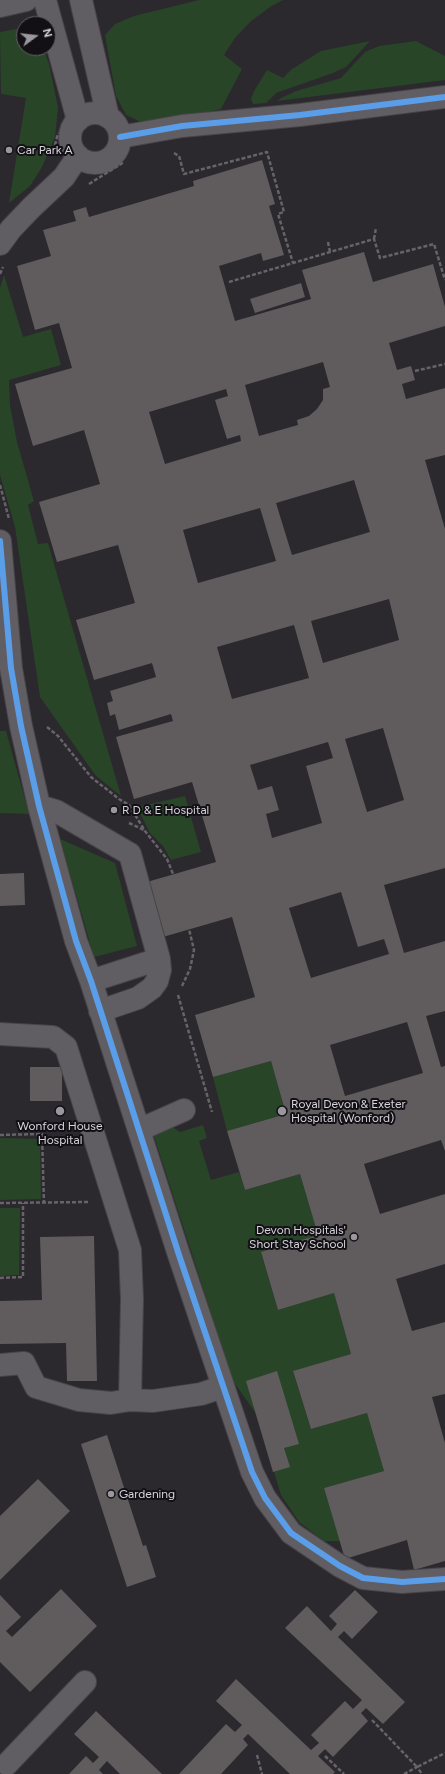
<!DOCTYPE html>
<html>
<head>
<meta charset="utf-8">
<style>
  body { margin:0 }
  #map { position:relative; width:445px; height:1774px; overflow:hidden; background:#2b282e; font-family:Figtree,sans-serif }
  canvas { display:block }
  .north { position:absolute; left:16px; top:16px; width:40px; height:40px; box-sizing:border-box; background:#121015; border:1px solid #615e64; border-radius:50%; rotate:75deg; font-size:11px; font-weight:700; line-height:16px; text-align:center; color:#d7d3da }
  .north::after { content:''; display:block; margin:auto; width:14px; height:18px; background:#9b979e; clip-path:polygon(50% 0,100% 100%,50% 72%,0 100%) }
</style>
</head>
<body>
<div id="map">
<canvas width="445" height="1774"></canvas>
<div class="north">N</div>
</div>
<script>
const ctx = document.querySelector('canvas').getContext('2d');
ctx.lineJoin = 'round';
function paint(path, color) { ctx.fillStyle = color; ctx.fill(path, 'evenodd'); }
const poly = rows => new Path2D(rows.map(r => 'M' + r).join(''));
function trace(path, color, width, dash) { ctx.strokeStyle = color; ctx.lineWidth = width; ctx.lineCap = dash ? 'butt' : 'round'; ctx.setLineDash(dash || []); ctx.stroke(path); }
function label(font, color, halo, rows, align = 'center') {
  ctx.font = font + ' Figtree,sans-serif'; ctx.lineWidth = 4; ctx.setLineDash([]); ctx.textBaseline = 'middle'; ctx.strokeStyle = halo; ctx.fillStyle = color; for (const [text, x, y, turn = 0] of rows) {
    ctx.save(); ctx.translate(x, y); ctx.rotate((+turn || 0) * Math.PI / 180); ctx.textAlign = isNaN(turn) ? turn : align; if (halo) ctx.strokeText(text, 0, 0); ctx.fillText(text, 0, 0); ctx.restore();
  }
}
paint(poly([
  [199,0,283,0,270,7,250,22,235,38,224,55,242,69,221,109,199,114,141,122,126,115,116,96,105,35,115,24,134,16],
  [22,28,24,29,24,48,43,48,49,64,58,107,55,137,42,167,30,186,9,203,26,98,1,94,0,32],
  [370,41,346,67,333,73,276,93,266,103,253,104,251,99,254,91,267,70,283,78,292,69,321,51],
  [416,41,445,56,445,80,277,101,283,97,296,91,341,78,365,52,379,46],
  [4,275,23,337,51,329,61,365,9,380,10,405,17,442,34,501,28,505,38,544,48,543,121,796,96,776,40,697,15,527,0,475,0,288],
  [0,731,6,731,29,814,0,813],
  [185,796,201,852,171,860,163,846,150,833,137,807],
  [60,839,115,863,137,946,94,957],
  [271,1061,286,1114,227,1131,213,1077],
  [203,1125,207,1138,199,1141,211,1180,239,1172,245,1190,300,1174,318,1235,261,1253,278,1310,334,1293,351,1354,293,1372,311,1429,367,1413,384,1471,324,1488,340,1541,324,1541,299,1522,281,1495,257,1415,233,1381,153,1133,171,1126,180,1132],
  [0,1138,40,1139,41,1199,0,1200],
  [0,1208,20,1208,19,1275,0,1276]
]), '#284528');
paint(poly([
  [262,160,275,204,269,206,284,255,263,261,261,253,219,266,235,321,311,299,302,270,364,252,373,282,433,264,445,307,445,326,389,343,397,370,411,366,415,380,402,384,406,399,445,388,445,455,425,460,445,529,445,868,384,885,404,953,445,941,445,1011,426,1016,441,1067,445,1066,445,1151,441,1140,364,1164,380,1214,445,1194,445,1264,396,1279,412,1331,445,1322,445,1394,432,1397,445,1443,445,1561,414,1570,407,1540,345,1559,324,1488,384,1471,367,1413,311,1429,293,1371,351,1354,334,1293,278,1310,261,1252,318,1235,300,1174,245,1190,227,1131,286,1114,271,1061,213,1077,195,1015,255,997,232,917,156,939,140,884,216,862,192,782,134,799,116,737,173,721,171,714,119,730,115,714,110,716,107,703,113,701,110,691,156,677,152,663,94,680,76,620,135,603,118,545,57,562,39,502,100,484,84,430,33,446,15,384,72,368,59,323,35,330,17,266,51,256,43,230,76,221,73,211,86,207,89,217,194,186,193,181],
  [323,362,330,387,323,389,323,400,317,409,309,416,297,420,298,425,259,436,245,385],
  [226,389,228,396,215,400,227,439,240,435,241,441,165,464,149,412],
  [354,480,370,532,292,555,276,503],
  [260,508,276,561,198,583,183,530],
  [389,599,399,640,323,663,311,621],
  [294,625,309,678,232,699,217,647],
  [383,728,404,800,367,812,345,739],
  [328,742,333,758,306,766,322,823,272,838,266,814,279,810,272,786,258,790,250,765],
  [341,892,358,947,384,939,389,954,311,978,289,908],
  [407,1022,423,1073,345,1096,330,1045],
  [301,283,305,297,255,313,250,299],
  [24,873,25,905,0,906,0,874],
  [30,1067,62,1067,62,1101,30,1101],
  [94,1236,97,1381,67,1381,66,1343,0,1344,0,1301,42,1300,40,1237],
  [277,1371,299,1444,284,1448,290,1467,273,1472,246,1381],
  [107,1435,143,1546,146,1545,156,1577,127,1587,81,1444],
  [38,1479,70,1511,0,1580,0,1516],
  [61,1589,97,1626,30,1692,0,1662,0,1595,21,1617,6,1631,12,1637],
  [355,1590,378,1612,352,1639,344,1631,338,1637,405,1702,383,1724,366,1708,361,1713,368,1721,333,1757,325,1749,318,1756,335,1772,333,1774,290,1774,248,1734,243,1739,248,1745,221,1774,179,1774,226,1724,235,1732,242,1725,216,1701,236,1679,311,1750,319,1743,311,1735,345,1701,353,1709,362,1700,285,1628,307,1606,331,1631,337,1624,329,1616],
  [96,1711,162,1774,120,1774,107,1761,99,1770,103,1774,69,1774,86,1756,93,1763,99,1757,74,1734]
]), '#605c5d');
const minor = poly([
  [45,0,78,120],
  [81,0,108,117],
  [0,6,26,0],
  '70 138a25 25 0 1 1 50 0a25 25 0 1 1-50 0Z',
  [120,137,182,126,300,115,445,97],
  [0,244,11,229,31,208,64,177,78,156],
  [0,541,11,668,21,726,39,806,76,941,91,981,179,1255,252,1472,265,1498,291,1533,340,1566,363,1578,402,1582,445,1579],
  [39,806,56,811,130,854,159,959,160,970,157,981,152,988,138,998,100,1011],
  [91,981,159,959],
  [0,1034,53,1037,66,1047,130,1250,132,1299,130,1400,153,1401,201,1394,222,1387],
  [139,1130,184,1110],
  [0,1365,24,1363,36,1387,79,1400,111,1403,130,1400],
  [7,1764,85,1682]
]);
trace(minor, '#474449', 24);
trace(poly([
  [55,145,58,133],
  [174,153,179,156,184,174,267,152,284,212,278,214,293,263],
  [89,184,124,162],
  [374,239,376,228],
  [328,242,330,252],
  [0,274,3,267],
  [229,282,374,239,380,258,434,244,445,280],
  [415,371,445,364],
  [0,485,9,519],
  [47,727,58,736,91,777,119,799,129,805,145,831,167,859,173,874],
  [129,823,144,830],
  [182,986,190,969,194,950,189,929],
  [178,995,212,1112],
  [0,1135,42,1134,44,1203],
  [0,1203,89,1202],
  [0,1278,23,1277,23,1203],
  [372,1720,417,1767,445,1753],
  [257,1755,262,1774],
  [325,1756,344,1774],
  [404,1774,417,1767,422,1774]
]), '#666468', 2.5, [4, 2]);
trace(minor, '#615e63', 22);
trace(poly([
  [120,137,182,126,300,115,445,97],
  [0,541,11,668,21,726,39,806,76,941,91,981,179,1255,252,1472,265,1498,291,1533,340,1566,363,1578,402,1582,445,1579]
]), '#5a9eea', 6);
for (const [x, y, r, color] of [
  [9,150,4,"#9b979e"],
  [114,810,4,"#9b979e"],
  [60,1111,5,"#9b979e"],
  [282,1111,5,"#9b979e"],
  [354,1237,4,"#9b979e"],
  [111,1494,4,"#9b979e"]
]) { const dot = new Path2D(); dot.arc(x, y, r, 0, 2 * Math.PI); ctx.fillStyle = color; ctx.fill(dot); trace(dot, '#121015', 1.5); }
label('12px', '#d7d3da', '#121015', [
  ["Car Park A",17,150],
  ["R D & E Hospital",122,810],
  ["Royal Devon & Exeter",291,1104],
  ["Hospital (Wonford)",291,1118],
  ["Wonford House",60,1126,"center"],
  ["Hospital",60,1140,"center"],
  ["Devon Hospitals'",346,1230,"right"],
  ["Short Stay School",346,1244,"right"],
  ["Gardening",119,1494]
], 'left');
</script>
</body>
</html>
